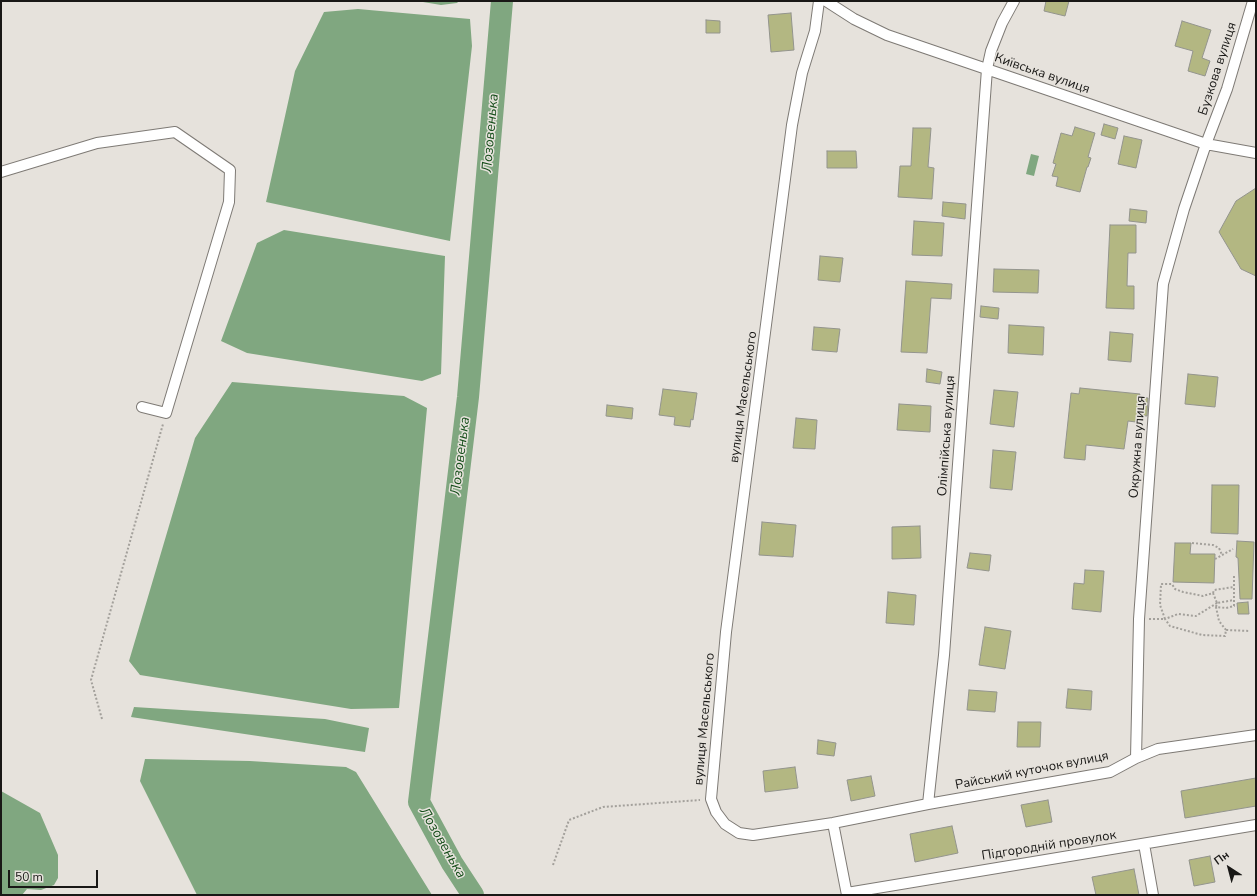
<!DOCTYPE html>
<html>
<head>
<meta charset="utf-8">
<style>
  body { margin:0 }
  #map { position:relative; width:1257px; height:896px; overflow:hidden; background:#e6e2dc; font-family:"Nunito Sans",sans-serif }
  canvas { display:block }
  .frame { position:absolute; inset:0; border:2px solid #191816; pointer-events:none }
  .north { position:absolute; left:1209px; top:848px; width:40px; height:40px; -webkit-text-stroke:3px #e6e2dc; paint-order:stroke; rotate:324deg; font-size:11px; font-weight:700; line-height:16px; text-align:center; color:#191816 }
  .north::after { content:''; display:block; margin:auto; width:14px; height:18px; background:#191816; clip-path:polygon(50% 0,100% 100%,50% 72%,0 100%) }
  .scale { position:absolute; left:8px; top:870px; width:90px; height:18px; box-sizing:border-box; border:2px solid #191816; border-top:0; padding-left:5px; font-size:12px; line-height:14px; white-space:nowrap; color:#191816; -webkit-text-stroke:3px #e6e2dc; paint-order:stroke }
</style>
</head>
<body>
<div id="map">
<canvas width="1257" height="896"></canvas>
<div class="frame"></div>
<div class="north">Пн</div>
<div class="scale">50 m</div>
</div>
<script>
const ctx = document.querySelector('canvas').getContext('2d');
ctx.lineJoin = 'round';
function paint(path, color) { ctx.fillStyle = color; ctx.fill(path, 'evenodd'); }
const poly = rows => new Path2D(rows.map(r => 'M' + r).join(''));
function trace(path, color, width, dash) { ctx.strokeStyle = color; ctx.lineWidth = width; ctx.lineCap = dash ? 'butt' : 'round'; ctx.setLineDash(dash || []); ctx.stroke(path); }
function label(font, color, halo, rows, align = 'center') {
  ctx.font = font + ' "Nunito Sans",sans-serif'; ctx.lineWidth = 3; ctx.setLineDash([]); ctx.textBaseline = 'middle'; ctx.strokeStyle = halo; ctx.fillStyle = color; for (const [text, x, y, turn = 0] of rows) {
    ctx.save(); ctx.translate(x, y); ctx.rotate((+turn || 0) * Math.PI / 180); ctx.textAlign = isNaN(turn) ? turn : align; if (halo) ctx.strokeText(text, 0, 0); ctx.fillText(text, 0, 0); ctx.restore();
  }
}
paint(poly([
  [417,1,459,1,457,3,441,5],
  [358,9,470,19,472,46,450,241,266,202,295,71,324,12],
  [1031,154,1039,156,1034,176,1026,174],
  [284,230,445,256,441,374,422,381,247,353,221,341,257,243],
  [232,382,404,396,427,408,399,708,351,709,140,675,129,661,195,438],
  [134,707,325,719,369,728,365,752,131,717],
  [145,759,250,761,346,767,356,772,432,895,197,895,140,781],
  [1,791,40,813,58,855,58,878,54,885,41,890,27,889,22,895,1,895]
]), '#80a780');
trace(poly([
  [473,895,452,863,419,802,468,397,502,1]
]), '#80a780', 22);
const building = poly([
  [1046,1,1069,1,1065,16,1044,11,1046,1],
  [791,13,794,50,771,52,768,15,791,13],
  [706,20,720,21,720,33,706,33,706,20],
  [1182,21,1211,30,1202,58,1210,61,1205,76,1188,71,1193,51,1175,46,1182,21],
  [1104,124,1118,128,1115,139,1101,135,1104,124],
  [1075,127,1095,133,1088,157,1091,158,1088,167,1087,167,1080,192,1056,186,1058,177,1052,176,1056,164,1053,163,1061,133,1072,136,1075,127],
  [913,128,931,128,928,167,934,168,932,199,898,197,900,166,911,166,913,128],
  [1124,136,1142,140,1136,168,1118,164,1124,136],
  [827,151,856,151,857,168,827,168,827,151],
  [1256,188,1256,276,1241,269,1219,232,1236,201,1256,188],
  [943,202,966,204,965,219,942,216,943,202],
  [1130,209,1147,211,1146,223,1129,221,1130,209],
  [914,221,944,223,942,256,912,255,914,221],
  [1110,225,1136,225,1136,253,1128,253,1127,286,1134,286,1134,309,1106,308,1110,225],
  [820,256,843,258,840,282,818,280,820,256],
  [994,269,1039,270,1038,293,993,292,994,269],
  [906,281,952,284,951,299,931,298,927,353,901,352,906,281],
  [981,306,999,308,998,319,980,317,981,306],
  [1009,325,1044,327,1043,355,1008,353,1009,325],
  [814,327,840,329,837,352,812,350,814,327],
  [1110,332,1133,334,1131,362,1108,360,1110,332],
  [927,369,942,372,940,384,926,382,927,369],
  [1188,374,1218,377,1215,407,1185,404,1188,374],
  [1080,388,1140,394,1139,397,1148,398,1147,416,1137,415,1136,422,1128,421,1124,449,1086,445,1085,460,1064,458,1071,393,1079,394,1080,388],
  [663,389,697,393,693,420,691,419,690,427,674,425,675,417,659,415,663,389],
  [994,390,1018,392,1014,427,990,424,994,390],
  [899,404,931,406,930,432,897,430,899,404],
  [607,405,633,408,632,419,606,416,607,405],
  [796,418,817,420,815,449,793,448,796,418],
  [993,450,1016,452,1012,490,990,488,993,450],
  [1212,485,1239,485,1238,534,1211,533,1212,485],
  [762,522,796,525,793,557,759,555,762,522],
  [920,526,921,558,892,559,892,527,920,526],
  [1237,541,1254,542,1252,599,1240,599,1238,558,1236,557,1237,541],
  [1175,543,1191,543,1190,554,1215,554,1214,583,1173,582,1175,543],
  [970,553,991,555,989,571,967,568,970,553],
  [1085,570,1104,571,1101,612,1072,609,1074,583,1084,584,1085,570],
  [888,592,916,595,914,625,886,623,888,592],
  [1248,602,1249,614,1238,614,1237,603,1248,602],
  [985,627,1011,631,1005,669,979,665,985,627],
  [1068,689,1092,691,1091,710,1066,708,1068,689],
  [969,690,997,692,995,712,967,710,969,690],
  [1018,722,1041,722,1040,747,1017,747,1018,722],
  [818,740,836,743,834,756,817,754,818,740],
  [795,767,798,788,765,792,763,771,795,767],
  [871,776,875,796,851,801,847,780,871,776],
  [1256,778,1256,806,1185,818,1181,791,1256,778],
  [1048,800,1052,822,1026,827,1021,805,1048,800],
  [952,826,958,853,915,862,910,834,952,826],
  [1210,856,1215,882,1194,886,1189,860,1210,856],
  [1134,869,1139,895,1096,895,1092,877,1134,869]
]);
paint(building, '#b3b782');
trace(building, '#93948d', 1);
const minor = poly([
  [819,1,815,31,802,73,792,125,726,632,711,799,716,812,725,824,739,833,753,835,833,823,928,804,1110,772,1136,758,1158,749,1256,735],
  [826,1,854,19,887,35,1206,144,1256,153],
  [1,172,97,143,175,132,230,170,229,202,166,413,142,407],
  [1136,758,1139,619,1163,284,1184,209,1206,144,1227,89,1253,1],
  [928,804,944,655,987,69,991,51,1002,23,1014,1],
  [833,823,847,895],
  [1144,844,1153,895],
  [847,893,1256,825]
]);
trace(minor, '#7e7a75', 12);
trace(poly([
  [1192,543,1213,545,1219,548,1222,555],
  [1215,559,1233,549],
  [1213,593,1217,603,1234,600],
  [1216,607,1217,603,1196,616,1178,614,1165,619,1170,626,1202,635,1225,636,1226,630,1250,631],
  [1149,619,1165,619,1160,605,1161,584,1172,584,1175,589,1183,592,1203,596,1213,593,1214,590,1234,587],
  [1226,630,1219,621,1216,607,1226,608,1234,606,1234,574],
  [102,719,91,680,163,424],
  [553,865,569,820,603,807,700,800]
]), '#a3a09b', 2, [2, 2]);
trace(minor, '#fff', 10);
label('13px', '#191816', '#e6e2dc', [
  ["Бузкова вулиця",1218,69,-72],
  ["Київська вулиця",1042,74,19],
  ["вулиця Масельського",744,397,-82],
  ["Олімпійська вулиця",947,436,-86],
  ["Окружна вулиця",1138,447,-86],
  ["вулиця Масельського",705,719,-85],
  ["Райський куточок вулиця",1032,771,-11],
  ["Підгородній провулок",1049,846,-9]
]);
label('italic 14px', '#144d19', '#e6e2dc', [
  ["Лозовенька",491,133,-85],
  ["Лозовенька",461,456,-83],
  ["Лозовенька",442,843,60]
]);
</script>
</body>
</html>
